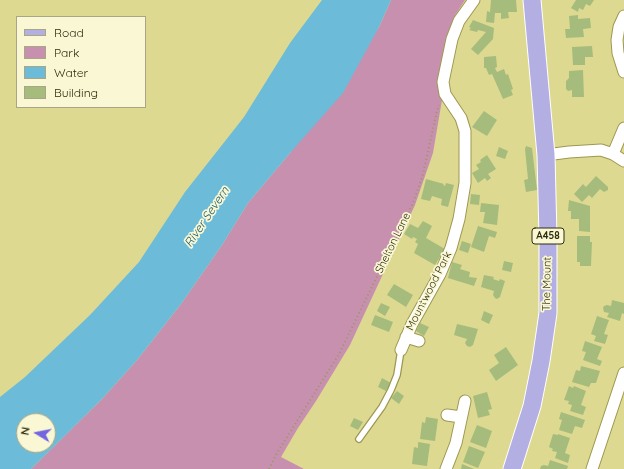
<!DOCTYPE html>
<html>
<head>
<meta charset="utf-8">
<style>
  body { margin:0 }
  #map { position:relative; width:624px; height:469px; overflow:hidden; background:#ded990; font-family:Quicksand,sans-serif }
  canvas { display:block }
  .legend { position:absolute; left:16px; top:16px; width:130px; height:92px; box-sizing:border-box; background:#faf8d4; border:1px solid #a8a685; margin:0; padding:5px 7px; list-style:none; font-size:12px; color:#2e2c0e }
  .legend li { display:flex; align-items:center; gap:8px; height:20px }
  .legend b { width:20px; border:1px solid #a8a685 }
  .north { position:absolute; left:16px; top:413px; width:40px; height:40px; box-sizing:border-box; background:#faf8d4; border:1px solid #a8a685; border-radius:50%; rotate:280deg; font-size:11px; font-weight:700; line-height:16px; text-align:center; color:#2e2c0e }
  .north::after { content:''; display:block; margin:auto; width:14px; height:18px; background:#7465e0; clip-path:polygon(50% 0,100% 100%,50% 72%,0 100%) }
</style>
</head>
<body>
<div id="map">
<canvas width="624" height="469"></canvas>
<ul class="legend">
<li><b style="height:5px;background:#b3afe3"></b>Road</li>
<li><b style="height:11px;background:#c890af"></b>Park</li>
<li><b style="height:11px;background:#6cbbd9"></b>Water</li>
<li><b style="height:11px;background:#a5bc7d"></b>Building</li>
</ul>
<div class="north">N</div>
</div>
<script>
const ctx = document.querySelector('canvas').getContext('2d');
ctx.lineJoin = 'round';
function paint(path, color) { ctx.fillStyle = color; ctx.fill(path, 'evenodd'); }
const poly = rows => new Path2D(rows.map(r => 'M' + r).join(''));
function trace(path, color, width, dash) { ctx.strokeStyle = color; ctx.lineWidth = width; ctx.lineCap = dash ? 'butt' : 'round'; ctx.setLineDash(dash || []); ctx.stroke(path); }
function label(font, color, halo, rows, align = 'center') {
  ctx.font = font + ' Quicksand,sans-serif'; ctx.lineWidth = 3.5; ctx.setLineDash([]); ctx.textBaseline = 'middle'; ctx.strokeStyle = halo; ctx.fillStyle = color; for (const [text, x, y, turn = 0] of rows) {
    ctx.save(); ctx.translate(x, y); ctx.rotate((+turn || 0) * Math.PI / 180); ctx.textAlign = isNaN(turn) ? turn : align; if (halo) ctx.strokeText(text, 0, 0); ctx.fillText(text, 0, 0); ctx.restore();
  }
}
paint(poly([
  [391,0,465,0,454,17,445,52,440,91,442,100,433,153,415,205,350,345,316,401,298,428,281,457,304,469,31,469,102,399,137,360,181,304,222,245,248,203,290,153,379,27]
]), '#c890af');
paint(poly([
  [322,0,391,0,379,27,343,93,290,153,248,203,222,245,181,304,137,360,102,399,31,469,0,469,0,397,25,377,90,315,139,262,185,192,244,117,290,43],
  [24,421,48,421,48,445,24,445]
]), '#6cbbd9');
paint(poly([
  [491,0,516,0,517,12,508,12,509,18,501,19,501,13,495,13,494,23,486,22,487,11,490,12],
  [576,0,594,0,590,6,586,4,583,10,579,8,578,12,571,8],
  [578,15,578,19,590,18,591,28,583,29,584,37,566,38,565,29,570,29,569,16],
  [473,20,494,28,493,39,478,55,471,49,486,32,478,30,477,32,469,30,471,28,469,27],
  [592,46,593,57,585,57,585,65,573,65,572,47],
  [496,56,497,67,495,68,497,72,504,69,506,75,508,74,513,89,511,90,513,95,503,99,492,74,489,75,486,68,484,68,484,57],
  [583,70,584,97,572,97,572,90,568,91,566,89,566,81,569,78,569,71],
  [484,111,497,120,487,136,472,127],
  [526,146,532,148,537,190,526,192,524,180,528,179,525,149],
  [499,147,508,151,505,159,496,156],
  [487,155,496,169,488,174,491,178,487,181,485,178,478,183,472,173,479,169,476,165,481,162,480,160],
  [596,176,608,187,608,190,604,192,600,189,592,198,589,195,582,202,574,194,583,184,586,187],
  [426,179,444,184,443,185,445,186,446,183,454,185,448,207,441,205,442,199,432,196,430,201,421,199],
  [471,194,480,195,479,205,470,204],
  [569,200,590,206,590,232,579,231,579,219,571,219,571,211,568,211],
  [481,203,499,205,497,225,483,223,485,212,480,212],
  [423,221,432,226,426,238,445,249,435,265,414,253,418,244,415,242,417,239,413,237,412,239,404,234,410,224,418,228],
  [478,226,497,232,495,238,489,236,484,252,471,247],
  [577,236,590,236,590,242,592,242,591,266,580,266,580,262,577,262],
  [462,241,471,244,468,253,459,250],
  [504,261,513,263,511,272,502,270],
  [452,262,462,265,460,269,470,272,469,277,477,278,474,286,448,278],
  [484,275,494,277,493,279,499,281,500,279,505,281,500,297,497,299,495,298,493,295,494,291,481,287],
  [394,284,413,295,406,307,387,295],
  [612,300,624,303,624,314,622,313,620,321,607,317,609,313,604,312,603,308,604,306,607,305,611,306],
  [381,303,390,307,385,316,377,311],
  [484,311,493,315,489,324,481,320],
  [375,315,393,322,389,332,371,325],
  [597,316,609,320,604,334,608,335,605,344,594,341,596,336,591,334],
  [420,323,429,327,424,336,416,331],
  [457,324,478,329,473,345,470,347,467,346,465,343,467,339,454,335],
  [585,341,602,347,597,359,602,361,600,366,583,360,586,352,582,351],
  [506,347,518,365,496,381,489,370,499,363,494,355],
  [581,366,600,371,596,383,591,383,589,387,572,382,576,370,580,371],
  [382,378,391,383,386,391,378,387],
  [569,386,573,388,574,386,586,391,581,405,586,407,583,415,570,411,572,405,568,404,569,401,564,400],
  [397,391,404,396,399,404,391,398],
  [487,392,492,409,488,410,490,415,478,418,473,396],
  [561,412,585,420,582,428,575,426,572,434,559,430,562,420,559,419],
  [426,417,438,419,435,441,420,439,422,422,425,423],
  [354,418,363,422,358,430,350,426],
  [477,425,492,431,486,448,470,442],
  [553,434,558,435,558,434,570,438,565,453,570,455,568,463,555,458,557,452,552,451,553,449,549,447],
  [418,442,430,444,427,466,412,464,414,447,418,448],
  [469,446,485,452,478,468,463,462],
  [550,460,568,466,567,469,540,469,541,466,544,465,548,466],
  [462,464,474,469,461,469]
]), '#a5bc7d');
const service = poly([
  [359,439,382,407,391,390,397,375,401,350]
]);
const minor = poly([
  [624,16,619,27,617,40,618,53,624,72],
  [613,154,624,128],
  [546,155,569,152,601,150,613,154,624,161],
  [406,337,419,341],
  [401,350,412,324,440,274,451,248,459,219,465,183,465,131,461,118,445,94,443,82,452,39,459,21,474,0],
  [447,415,461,417],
  [446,469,456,443,465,401],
  [592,469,624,373]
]);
const primary = poly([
  [512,469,532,406,541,361,548,313,548,237,546,155,532,0]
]);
trace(service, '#9d9851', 8);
trace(minor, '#9d9851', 13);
trace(primary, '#fff', 19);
trace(poly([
  [269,469,277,453,339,354,413,203,422,178,437,111,439,105]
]), '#99965d', 2, [1, 3]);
trace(service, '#fff', 5.5);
trace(minor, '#fff', 11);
trace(primary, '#b3afe3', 17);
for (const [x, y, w] of [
  [548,236,32]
]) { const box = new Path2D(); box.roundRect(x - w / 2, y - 8, w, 16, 3); ctx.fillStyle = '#faf8d4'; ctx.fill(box); trace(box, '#2e2c0e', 1); }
label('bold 10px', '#2e2c0e', null, [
  ["A458",548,236]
]);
label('11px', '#2e2c0e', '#faf8d4', [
  ["Shelton Lane",393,243,-64],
  ["The Mount",547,284,-89],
  ["Mountwood Park",429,291,-63]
]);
label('italic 12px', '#1b5a70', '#faf8d4', [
  ["River Severn",207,217,-56]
]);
</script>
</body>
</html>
